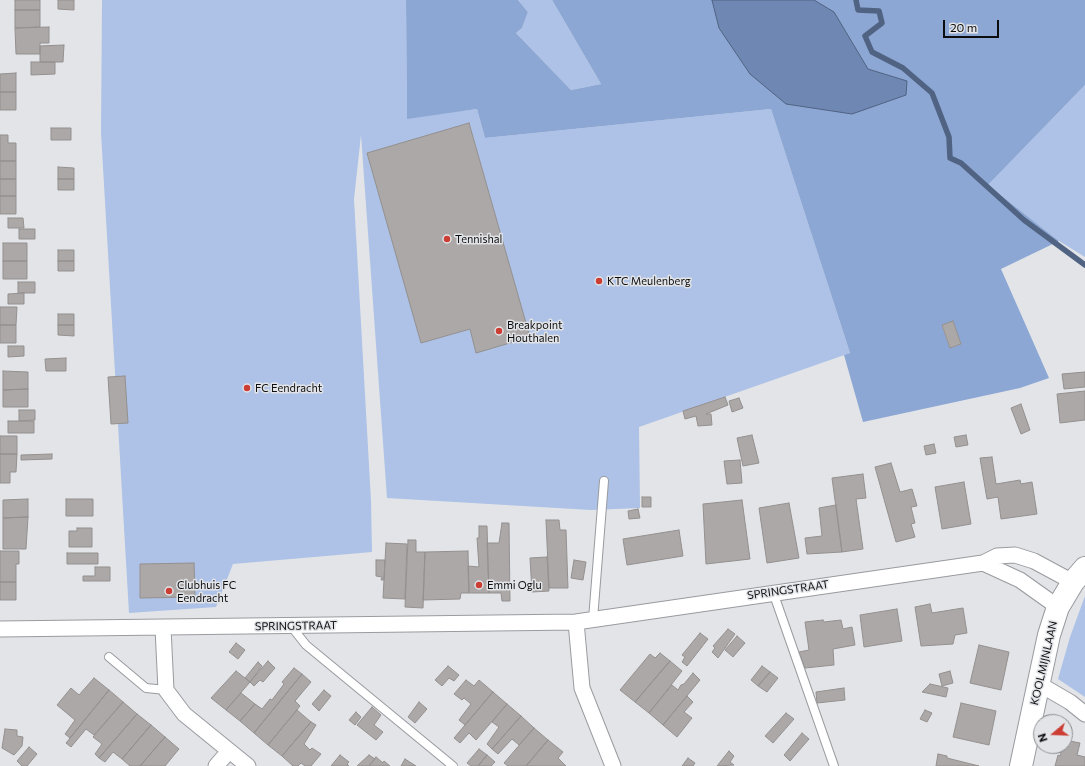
<!DOCTYPE html>
<html>
<head>
<meta charset="utf-8">
<style>
  body { margin:0 }
  #map { position:relative; width:1085px; height:766px; overflow:hidden; background:#e2e4e8; font-family:Commissioner,sans-serif }
  canvas { display:block }
  .north { position:absolute; left:1033px; top:714px; width:40px; height:40px; box-sizing:border-box; background:#e2e4e8; border:1px solid #8c8e91; border-radius:50%; rotate:251deg; font-size:11px; font-weight:700; line-height:16px; text-align:center; color:#0c0d0e }
  .north::after { content:''; display:block; margin:auto; width:14px; height:18px; background:#cc3e34; clip-path:polygon(50% 0,100% 100%,50% 72%,0 100%) }
  .scale { position:absolute; left:943px; top:20px; width:56px; height:18px; box-sizing:border-box; border:2px solid #0c0d0e; border-top:0; padding-left:5px; font-size:12px; line-height:14px; white-space:nowrap; color:#0c0d0e; -webkit-text-stroke:3px #e2e4e8; paint-order:stroke }
</style>
</head>
<body>
<div id="map">
<canvas width="1085" height="766"></canvas>
<div class="north">N</div>
<div class="scale">20 m</div>
</div>
<script>
const ctx = document.querySelector('canvas').getContext('2d');
ctx.lineJoin = 'round';
function paint(path, color) { ctx.fillStyle = color; ctx.fill(path, 'evenodd'); }
const poly = rows => new Path2D(rows.map(r => 'M' + r).join(''));
function trace(path, color, width, dash) { ctx.strokeStyle = color; ctx.lineWidth = width; ctx.lineCap = dash ? 'butt' : 'round'; ctx.setLineDash(dash || []); ctx.stroke(path); }
function label(font, color, halo, rows, align = 'center') {
  ctx.font = font + ' Commissioner,sans-serif'; ctx.lineWidth = 3; ctx.setLineDash([]); ctx.textBaseline = 'middle'; ctx.strokeStyle = halo; ctx.fillStyle = color; for (const [text, x, y, turn = 0] of rows) {
    ctx.save(); ctx.translate(x, y); ctx.rotate((+turn || 0) * Math.PI / 180); ctx.textAlign = isNaN(turn) ? turn : align; if (halo) ctx.strokeText(text, 0, 0); ctx.fillText(text, 0, 0); ctx.restore();
  }
}
paint(poly([
  [102,0,406,0,407,118,477,109,485,138,771,109,850,353,639,427,640,508,591,510,387,498,361,135,354,199,371,501,372,552,233,564,216,607,129,613,101,133],
  [518,0,552,0,601,84,571,90,516,33,522,28,528,12],
  [1085,85,1085,257,1059,241,988,185],
  [1085,596,1085,697,1058,679,1070,637]
]), '#adc2e6');
paint(poly([
  [406,0,518,0,528,12,522,28,516,33,571,90,601,84,552,0,1085,0,1085,85,988,185,1059,241,1001,269,1049,378,1020,388,863,422,844,355,850,353,771,109,485,138,477,109,407,119],
  [953,322,961,344,950,348,942,326]
]), '#8ca7d4');
const water = poly([
  [712,0,814,0,834,12,868,69,907,81,906,95,852,114,786,104,750,74,719,28,712,0]
]);
paint(water, '#6e88b3');
trace(water, '#516382', 1);
trace(poly([
  [856,0,858,10,879,11,882,23,865,36,872,52,903,68,932,93,949,137,950,158,961,163,1024,220,1085,265]
]), '#516382', 5.5);
const building = poly([
  [15,0,40,0,40,10,15,10,15,0],
  [58,0,74,0,74,10,58,9,58,0],
  [15,10,40,10,40,27,15,28,15,10],
  [49,27,49,43,40,43,40,54,16,54,15,28,49,27],
  [64,45,63,62,40,62,40,46,64,45],
  [31,62,55,62,55,74,31,75,31,62],
  [16,73,16,92,0,92,0,74,16,73],
  [0,92,16,92,16,110,0,110,0,92],
  [469,123,530,337,476,353,470,329,421,343,367,153,469,123],
  [51,128,71,128,71,140,51,140,51,128],
  [0,135,8,135,8,143,16,143,16,161,0,161,0,135],
  [0,161,16,161,16,179,0,179,0,161],
  [58,167,74,168,74,179,58,179,58,167],
  [0,179,16,179,16,196,0,196,0,179],
  [58,179,74,179,74,190,58,190,58,179],
  [0,196,16,196,16,214,0,214,0,196],
  [8,218,23,218,24,228,8,228,8,218],
  [19,229,35,229,35,239,19,239,19,229],
  [3,243,27,243,27,261,3,261,3,243],
  [58,250,74,250,74,261,58,261,58,250],
  [3,261,27,261,27,279,3,279,3,261],
  [58,261,74,261,74,271,58,271,58,261],
  [18,282,35,282,35,293,18,293,18,282],
  [24,293,24,304,8,304,8,294,24,293],
  [0,307,17,307,16,325,0,325,0,307],
  [58,314,74,314,74,325,58,325,58,314],
  [953,321,961,344,950,348,942,325,953,321],
  [0,325,16,325,16,343,0,343,0,325],
  [58,325,74,325,74,336,58,335,58,325],
  [8,346,24,346,24,356,8,357,8,346],
  [66,358,66,371,46,371,45,359,66,358],
  [3,371,28,372,28,389,3,390,3,371],
  [1085,372,1085,387,1064,389,1062,374,1085,372],
  [125,376,128,423,111,424,108,377,125,376],
  [28,389,28,407,3,407,3,390,28,389],
  [1085,391,1085,420,1060,423,1057,394,1085,391],
  [725,397,728,405,706,414,711,414,712,425,698,426,696,416,685,419,683,411,725,397],
  [739,398,743,408,732,412,729,401,739,398],
  [1021,404,1030,430,1021,434,1011,408,1021,404],
  [19,410,35,410,35,420,19,421,19,410],
  [8,421,34,421,34,433,8,433,8,421],
  [752,435,759,463,743,466,737,438,752,435],
  [966,435,968,445,956,447,954,437,966,435],
  [0,436,17,436,17,454,0,454,0,436],
  [934,444,936,453,926,455,924,446,934,444],
  [0,454,17,454,16,472,10,472,10,483,0,483,0,454],
  [52,454,52,459,21,460,21,455,52,454],
  [992,457,996,484,1020,480,1021,484,1032,482,1037,514,1001,519,998,497,987,499,981,464,980,458,992,457],
  [740,460,742,483,727,484,724,461,740,460],
  [891,463,900,492,912,489,917,506,911,507,915,523,911,524,915,537,896,542,875,467,891,463],
  [863,474,866,498,856,499,863,549,842,552,832,478,863,474],
  [964,482,971,524,942,529,935,487,964,482],
  [642,497,651,497,651,507,642,507,642,497],
  [28,499,28,517,3,518,3,500,28,499],
  [66,499,93,499,93,516,66,516,66,499],
  [742,500,750,559,706,564,703,504,742,500],
  [789,503,799,558,767,563,759,508,789,503],
  [836,505,842,552,807,554,805,538,822,536,819,508,836,505],
  [638,509,640,518,629,519,628,511,638,509],
  [28,517,26,549,3,549,3,518,28,517],
  [546,520,559,520,560,530,566,530,568,588,549,588,546,520],
  [502,523,509,523,510,601,502,601,501,593,489,593,487,543,499,543,502,523],
  [479,526,487,526,489,593,469,593,468,566,479,567,477,538,479,538,479,526],
  [77,528,92,528,92,547,69,547,69,531,77,531,77,528],
  [679,530,683,556,627,565,623,539,679,530],
  [408,540,416,540,416,552,425,552,423,608,405,607,408,540],
  [386,543,407,544,405,599,383,598,386,543],
  [0,551,19,551,19,564,16,564,16,582,0,582,0,551],
  [468,551,469,593,461,593,460,599,423,600,425,552,468,551],
  [67,553,98,553,98,564,67,564,67,553],
  [547,557,549,591,532,592,530,558,547,557],
  [376,560,385,560,384,580,381,580,382,577,376,576,376,560],
  [574,560,586,562,583,580,571,578,574,560],
  [194,563,195,597,140,598,140,564,194,563],
  [95,567,110,567,110,581,83,581,83,576,95,576,95,567],
  [0,582,16,582,16,600,0,600,0,582],
  [930,604,932,613,963,608,967,633,955,635,953,644,921,646,915,607,930,604],
  [897,609,902,641,864,647,860,615,897,609],
  [823,620,824,622,841,620,843,629,852,627,855,645,833,649,834,665,805,668,799,652,809,650,805,622,823,620],
  [728,629,735,634,718,658,712,652,715,648,713,646,728,629],
  [700,633,708,639,687,666,682,662,685,657,682,655,700,633],
  [737,636,745,643,733,657,725,650,737,636],
  [236,643,245,650,238,659,229,652,236,643],
  [979,645,1009,652,1001,690,970,683,979,645],
  [660,653,670,661,635,702,620,690,650,654,655,658,660,653],
  [268,661,275,668,263,682,260,680,254,686,250,682,268,661],
  [670,661,682,671,649,713,635,702,670,661],
  [258,662,262,666,250,682,245,678,258,662],
  [448,666,459,675,454,681,449,678,442,686,435,680,448,666],
  [762,666,770,672,758,686,751,680,762,666],
  [294,668,302,674,254,733,240,721,255,704,262,709,270,699,272,700,284,684,282,682,294,668],
  [236,671,250,682,226,710,211,698,236,671],
  [950,671,953,683,942,686,939,674,950,671],
  [770,672,778,678,767,692,758,686,770,672],
  [693,673,700,680,663,725,649,713,672,685,678,690,681,685,684,684,693,673],
  [302,674,311,682,295,701,300,706,268,745,254,733,302,674],
  [94,678,109,690,70,738,65,734,75,720,57,705,71,688,79,695,94,678],
  [466,680,474,686,479,680,493,692,465,725,459,720,471,704,464,698,462,700,454,694,466,680],
  [930,684,948,688,946,697,922,692,930,684],
  [844,688,845,700,817,703,816,692,844,688],
  [109,690,123,702,94,735,86,729,71,747,66,743,109,690],
  [324,690,331,696,319,711,312,704,324,690],
  [493,692,507,704,476,740,469,733,460,743,454,738,493,692],
  [241,693,255,704,240,721,226,710,241,693],
  [687,696,693,702,684,712,692,718,677,737,663,725,687,696],
  [123,702,137,714,99,758,95,754,102,744,93,737,123,702],
  [419,702,427,709,415,723,408,717,419,702],
  [961,703,996,711,989,745,953,737,961,703],
  [507,704,521,716,492,749,487,744,499,727,492,722,507,704],
  [372,707,381,715,374,725,383,732,376,740,357,725,372,707],
  [297,710,311,722,282,756,268,745,297,710],
  [925,710,932,713,927,722,920,719,925,710],
  [356,712,361,717,355,725,349,720,356,712],
  [786,713,794,719,773,743,765,736,786,713],
  [137,714,151,725,122,759,113,752,105,762,99,758,137,714],
  [521,716,534,728,519,745,512,739,498,754,492,749,521,716],
  [311,722,316,725,304,744,310,750,312,748,321,754,311,766,305,766,301,763,298,766,293,766,282,756,311,722],
  [151,725,165,737,140,766,130,766,122,759,151,725],
  [534,728,548,740,526,766,508,766,504,763,534,728],
  [5,729,17,730,17,736,23,737,22,746,14,755,2,748,5,729],
  [802,733,809,739,790,761,784,755,802,733],
  [165,737,179,749,165,766,140,766,165,737],
  [548,740,563,752,558,758,566,766,526,766,548,740],
  [1065,740,1080,743,1077,755,1085,757,1085,766,1055,766,1058,755,1060,756,1061,752,1059,751,1060,746,1065,746,1065,740],
  [29,747,37,754,27,766,22,766,17,761,29,747],
  [479,749,487,755,478,766,471,766,467,763,479,749],
  [729,751,734,756,730,762,734,765,717,766,729,751],
  [938,754,947,756,947,758,979,766,936,766,938,754],
  [340,755,349,762,347,764,349,766,331,766,340,755],
  [369,755,375,759,369,766,357,766,369,755],
  [487,755,495,762,491,766,478,766,487,755],
  [376,757,383,763,384,761,390,766,369,766,376,757],
  [688,758,695,763,693,766,682,766,688,758],
  [405,759,416,766,401,766,405,759]
]);
paint(building, '#aca8a7');
trace(building, '#94908f', 1);
const lane = poly([
  [773,592,834,766],
  [593,619,604,481],
  [291,626,306,645,453,766],
  [109,657,146,688,166,690]
]);
const street = poly([
  [983,563,1020,580,1058,607],
  [576,622,582,688,613,766],
  [163,628,166,690,184,714,248,766],
  [0,629,576,622,983,563,997,556,1015,555,1034,561,1073,582],
  [1039,684,1070,702,1085,714],
  [216,766,229,751]
]);
const secondary = poly([
  [1021,766,1049,635,1058,607,1073,582,1085,568]
]);
trace(lane, '#999b9f', 10);
trace(street, '#999b9f', 17);
trace(secondary, '#999b9f', 24);
trace(lane, '#fff', 8);
trace(street, '#fff', 15);
trace(secondary, '#fff', 22);
for (const [x, y, r, color] of [
  [447,239,4,"#cc3e34"],
  [599,281,4,"#cc3e34"],
  [499,331,4,"#cc3e34"],
  [247,388,4,"#cc3e34"],
  [479,585,4,"#cc3e34"],
  [169,591,4,"#cc3e34"]
]) { const dot = new Path2D(); dot.arc(x, y, r, 0, 2 * Math.PI); ctx.fillStyle = color; ctx.fill(dot); trace(dot, '#e2e4e8', 1.5); }
label('11px', '#0c0d0e', '#e2e4e8', [
  ["Tennishal",455,239],
  ["KTC Meulenberg",607,281],
  ["Breakpoint",507,325],
  ["Houthalen",507,338],
  ["FC Eendracht",255,388],
  ["Clubhuis FC",177,585],
  ["Eendracht",177,598],
  ["Emmi Oglu",487,585]
], 'left');
label('11px', '#0c0d0e', '#e2e4e8', [
  ["SPRINGSTRAAT",788,590,-8],
  ["SPRINGSTRAAT",296,626,-1],
  ["KOOLMIJNLAAN",1044,663,-77]
]);
</script>
</body>
</html>
